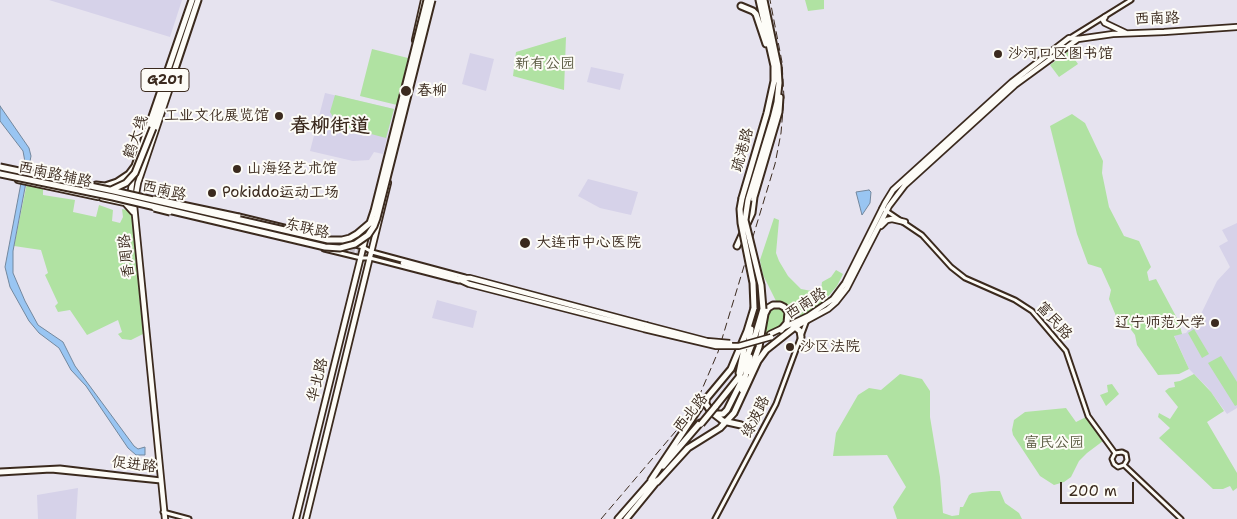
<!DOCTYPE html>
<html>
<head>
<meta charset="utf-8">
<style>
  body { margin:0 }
  #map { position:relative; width:1237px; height:519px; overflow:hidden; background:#e6e3ef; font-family:"Shantell Sans",sans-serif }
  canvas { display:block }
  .scale { position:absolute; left:1060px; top:482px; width:74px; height:22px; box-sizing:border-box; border:2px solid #3b2a1e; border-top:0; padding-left:6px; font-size:15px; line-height:18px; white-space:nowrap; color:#3b2a1e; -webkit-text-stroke:4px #fdfcf7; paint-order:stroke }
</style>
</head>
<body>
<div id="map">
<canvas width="1237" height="519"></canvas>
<div class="scale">200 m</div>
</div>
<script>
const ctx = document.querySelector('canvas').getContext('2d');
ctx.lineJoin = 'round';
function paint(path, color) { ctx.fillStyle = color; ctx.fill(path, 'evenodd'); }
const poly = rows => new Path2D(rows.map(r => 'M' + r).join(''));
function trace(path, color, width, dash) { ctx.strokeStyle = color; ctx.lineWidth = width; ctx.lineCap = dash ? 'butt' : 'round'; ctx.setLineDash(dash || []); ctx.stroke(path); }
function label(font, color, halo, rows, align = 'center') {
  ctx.font = font + ' "Shantell Sans","LXGW WenKai TC",sans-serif'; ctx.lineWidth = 4; ctx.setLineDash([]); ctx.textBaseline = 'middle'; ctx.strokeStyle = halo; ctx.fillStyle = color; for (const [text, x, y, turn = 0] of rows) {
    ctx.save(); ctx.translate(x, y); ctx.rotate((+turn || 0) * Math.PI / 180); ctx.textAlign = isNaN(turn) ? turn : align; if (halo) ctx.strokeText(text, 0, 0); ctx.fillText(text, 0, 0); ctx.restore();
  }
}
paint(poly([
  [49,0,182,0,170,37],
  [470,53,494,59,486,91,462,84],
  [591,67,624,74,620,90,587,82],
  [325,93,394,109,383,154,374,152,369,160,353,161,310,151],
  [588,179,638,192,631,215,600,208,578,196],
  [1237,223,1237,408,1227,414,1208,388,1189,369,1174,335,1186,333,1201,314,1217,281,1230,267,1219,246,1228,241,1222,230],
  [437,300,477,311,473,328,432,318],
  [78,488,76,519,38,519,37,495]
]), '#d6d2e9');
paint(poly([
  [805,0,824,0,824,9,808,11],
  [566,37,564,90,513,76,516,52],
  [372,49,408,58,397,105,360,96],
  [1069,51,1078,64,1059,77,1050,65],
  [335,95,394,109,386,138,334,124,335,120,330,112],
  [1072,114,1085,123,1103,161,1102,173,1109,207,1124,236,1139,241,1151,267,1147,272,1149,281,1156,279,1179,322,1182,334,1174,336,1189,369,1179,374,1158,375,1137,345,1135,335,1120,315,1116,316,1109,299,1111,290,1101,268,1088,264,1077,234,1050,126],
  [27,183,43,187,43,195,75,200,73,212,96,217,99,205,113,210,112,221,120,223,123,217,122,209,131,211,143,334,131,340,122,339,118,334,122,332,118,320,87,335,70,310,58,312,55,306,58,303,45,275,48,273,41,250,14,246],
  [774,218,779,220,776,253,779,261,788,276,801,289,817,292,821,290,822,282,831,277,836,270,843,274,837,286,826,299,820,305,802,316,795,313,776,301,763,275,760,260],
  [775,307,779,307,786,312,786,321,779,329,766,334,763,328,768,315,770,310],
  [1194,329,1209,354,1202,358,1188,333],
  [1221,356,1237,382,1237,405,1235,406,1208,363],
  [900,374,922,379,930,391,930,417,940,477,943,513,952,516,959,515,960,507,963,507,969,495,972,493,991,491,1000,491,1005,503,1019,513,1022,519,897,519,893,507,906,487,887,455,833,456,836,433,858,395,869,388,881,390],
  [1194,374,1211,392,1224,411,1207,422,1237,473,1237,488,1233,491,1230,486,1223,489,1213,489,1159,438,1170,428,1158,417,1159,413,1170,419,1178,407,1165,391,1169,388,1175,387,1174,382,1180,381],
  [1112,384,1119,394,1106,406,1100,395,1108,392,1107,385],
  [1066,408,1076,422,1086,417,1103,441,1087,453,1079,461,1071,477,1064,482,1054,485,1040,476,1013,435,1012,430,1014,420,1025,412]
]), '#b0e2a2');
const water = poly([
  [0,106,29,148,31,156,13,251,13,273,25,301,38,325,63,342,75,366,134,446,138,449,145,447,145,455,136,455,128,448,86,386,71,370,59,348,39,333,29,321,10,287,5,267,25,162,23,151,0,121,0,106],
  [869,190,871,192,870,203,862,215,856,192,869,190]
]);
paint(water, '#99c5f2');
trace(water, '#73879d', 1);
trace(poly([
  [319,241,403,263]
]), '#c4bec5', 4.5, [4.5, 2]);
const secondary = poly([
  [1070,38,1131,0],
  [882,208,922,235,951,267,965,278,1015,300,1032,311,1066,351,1088,416,1115,453],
  [239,216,325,237],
  [341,241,363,247,372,252,465,277],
  [324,249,361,258,370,258,459,281],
  [1115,453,1122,452,1126,454,1127,460,1124,465],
  [1115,453,1112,459,1114,464,1118,467,1124,465],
  [1124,465,1181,519],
  [0,471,60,468,161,480],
  [0,473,51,470,161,481],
  [163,512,189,519],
  [715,519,776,404,807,320]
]);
const primary = poly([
  [1105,17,1103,20,1105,23,1126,33],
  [415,40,424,0],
  [18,180,98,197,103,196],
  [102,198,125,203,133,212],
  [132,205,131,190,133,175],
  [170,208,288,233],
  [881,226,887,220,892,219,905,222],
  [286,233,319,241],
  [403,263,456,278,469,284,644,329],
  [460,278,470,278,646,325],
  [793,328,828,309,836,302,847,288,889,206,905,185,1015,85,1078,39],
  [770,334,808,316,833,299,845,283,885,203,893,190,1012,82,1069,38,1078,39,1113,34,1164,32,1237,27],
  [165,519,134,205,138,183,174,76],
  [296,519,369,224],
  [306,519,388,183]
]);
const highway = poly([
  [741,6,753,11,756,14,766,44],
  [153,128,168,85,175,69,198,0],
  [96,185,105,186,117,182,129,174,135,166,192,0],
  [742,198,767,113,774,81,774,66,759,0],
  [748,200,773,118,777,102,779,83,778,66,764,0],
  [737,246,752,213,754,197,779,112,780,97],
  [748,347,751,329],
  [750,372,759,347,765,314,768,308,773,305,780,305,784,307,788,312,787,323,781,330],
  [739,373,745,344],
  [742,390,750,357],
  [706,399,706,404,711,412,716,414,723,414,727,410,743,378],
  [715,407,739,377,755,336,763,309],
  [714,414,723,421,741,425],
  [663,466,700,423],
  [651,480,701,405,731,369,747,331,754,308],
  [657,482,688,448,720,428,734,413,758,361,766,350,795,327,800,331,801,337],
  [618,519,653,479],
  [626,519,658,480]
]);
trace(secondary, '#3b2a1e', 7);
trace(primary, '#3b2a1e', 8);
trace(highway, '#3b2a1e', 9);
trace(secondary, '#fdfcf7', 3);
trace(primary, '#fdfcf7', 4.5);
trace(highway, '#fdfcf7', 5);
trace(poly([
  [601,519,681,425,700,394,718,352,775,164,781,133,784,98,782,62,770,0]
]), '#3b2a1e', 1, [8, 4]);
const secondaryBridge = poly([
  [154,198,239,216],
  [154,209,170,213]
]);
const primaryBridge = poly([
  [646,325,707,341,730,343],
  [644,329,716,346,739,346,771,337]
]);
const highwayBridge = poly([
  [0,167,114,191,328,240,342,240,350,238,357,234,370,223,374,211,427,0],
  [0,174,113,197,325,247,340,248,355,244,368,235,374,226,377,218,432,0],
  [111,190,126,183,135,173,153,128],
  [742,198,740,209,741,223,753,283,754,308],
  [748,200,745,220,761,285,763,309],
  [701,424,715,407]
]);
trace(secondaryBridge, '#3b2a1e', 7, []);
trace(primaryBridge, '#3b2a1e', 8, []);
trace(highwayBridge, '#3b2a1e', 9, []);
trace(secondaryBridge, '#fdfcf7', 3);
trace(primaryBridge, '#fdfcf7', 4.5);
trace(highwayBridge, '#fdfcf7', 5);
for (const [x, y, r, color] of [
  [998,54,5,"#3b2a1e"],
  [406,91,6,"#3b2a1e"],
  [279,116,5,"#3b2a1e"],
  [237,169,5,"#3b2a1e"],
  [212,193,5,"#3b2a1e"],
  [525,243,6,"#3b2a1e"],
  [1215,323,5,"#3b2a1e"],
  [790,347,5,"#3b2a1e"]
]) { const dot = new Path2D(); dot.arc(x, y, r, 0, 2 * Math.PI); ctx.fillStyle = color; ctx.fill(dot); trace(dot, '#fdfcf7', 2); }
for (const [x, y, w] of [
  [165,80,48]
]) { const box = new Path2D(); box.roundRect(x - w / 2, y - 11.5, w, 23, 4); ctx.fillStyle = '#fdfcf7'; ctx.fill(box); trace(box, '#3b2a1e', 1); }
label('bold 14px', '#3b2a1e', null, [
  ["G201",165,80]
]);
label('15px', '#3b2a1e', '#fdfcf7', [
  ["西南路",1157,19,-2],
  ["鹤大线",136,137,-70],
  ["疏港路",743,150,-74],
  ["西南路辅路",55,175,12],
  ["西南路",164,191,13],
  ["东联路",307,229,13],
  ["香周路",127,256,-96],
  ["西南路",806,304,-32],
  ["富民路",1054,321,48],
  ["华北路",318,380,-76],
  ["西北路",691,413,-51],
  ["绿波路",756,417,-64],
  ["促进路",134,465,7]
]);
label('15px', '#3b2a1e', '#fdfcf7', [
  ["沙河口区图书馆",1008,54],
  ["春柳",417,91],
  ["工业文化展览馆",269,116,"right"],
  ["山海经艺术馆",247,169],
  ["Pokiddo运动工场",222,193],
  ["大连市中心医院",536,243],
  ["辽宁师范大学",1205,323,"right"],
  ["沙区法院",800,347]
], 'left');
label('15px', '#58583f', '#fdfcf7', [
  ["新有公园",545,64],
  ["富民公园",1054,443]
]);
label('bold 20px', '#3b2a1e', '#fdfcf7', [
  ["春柳街道",330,127]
]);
</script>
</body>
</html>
